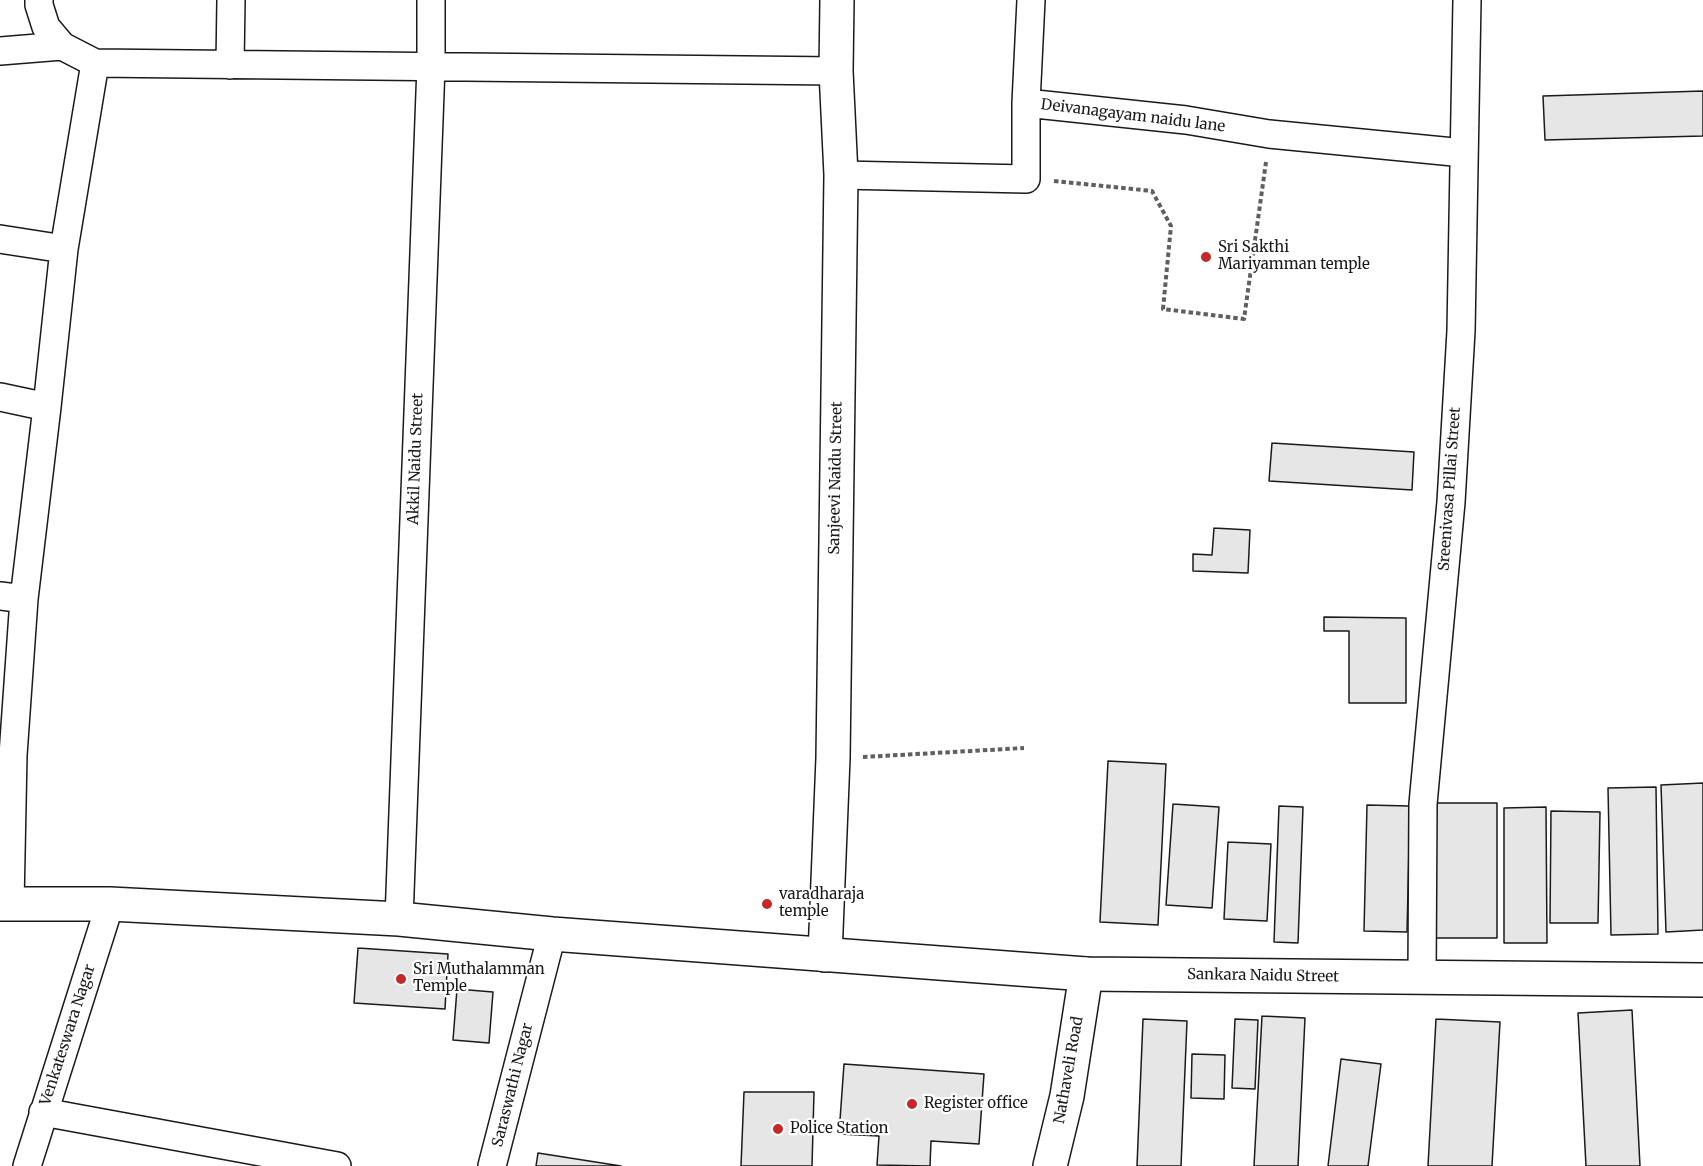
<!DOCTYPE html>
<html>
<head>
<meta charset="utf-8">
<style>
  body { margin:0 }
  canvas { display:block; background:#fff }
</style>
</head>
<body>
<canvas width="1703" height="1166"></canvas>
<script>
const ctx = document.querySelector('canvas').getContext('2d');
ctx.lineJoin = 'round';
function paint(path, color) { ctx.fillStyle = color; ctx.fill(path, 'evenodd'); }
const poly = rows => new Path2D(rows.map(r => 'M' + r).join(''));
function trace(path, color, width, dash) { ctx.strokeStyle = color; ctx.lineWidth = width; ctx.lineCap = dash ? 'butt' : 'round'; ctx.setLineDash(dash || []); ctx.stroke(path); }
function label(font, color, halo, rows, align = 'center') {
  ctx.font = font + ' Merriweather,serif'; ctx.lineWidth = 4.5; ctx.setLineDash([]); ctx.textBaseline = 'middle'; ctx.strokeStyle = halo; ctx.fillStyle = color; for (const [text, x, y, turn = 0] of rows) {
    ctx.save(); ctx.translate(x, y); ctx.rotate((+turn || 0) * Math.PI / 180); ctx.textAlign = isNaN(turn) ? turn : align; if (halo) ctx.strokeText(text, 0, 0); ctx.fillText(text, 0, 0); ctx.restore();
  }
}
const building = poly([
  [1703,91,1703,136,1545,140,1543,96,1703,91],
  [1272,443,1414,452,1412,490,1269,481,1272,443],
  [1214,528,1250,530,1248,573,1193,571,1193,554,1212,555,1214,528],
  [1324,617,1406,618,1406,703,1349,703,1349,631,1324,631,1324,617],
  [1108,761,1166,764,1158,925,1100,922,1108,761],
  [1703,783,1703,930,1666,932,1661,785,1703,783],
  [1656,787,1658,934,1611,935,1608,788,1656,787],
  [1435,803,1497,803,1497,938,1435,938,1435,803],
  [1173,804,1219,807,1212,908,1166,905,1173,804],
  [1367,805,1410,806,1407,932,1364,931,1367,805],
  [1279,806,1303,807,1298,943,1274,942,1279,806],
  [1546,807,1547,943,1504,943,1504,808,1546,807],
  [1551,811,1600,812,1598,923,1550,923,1551,811],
  [1228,842,1271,844,1267,921,1224,919,1228,842],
  [358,948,448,954,445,1009,354,1003,358,948],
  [457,989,493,992,489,1043,453,1040,457,989],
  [1632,1010,1640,1166,1586,1166,1578,1013,1632,1010],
  [1262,1016,1305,1018,1298,1166,1254,1166,1262,1016],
  [1143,1019,1187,1021,1181,1166,1137,1166,1143,1019],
  [1235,1019,1258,1020,1255,1089,1232,1088,1235,1019],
  [1436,1019,1500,1022,1492,1166,1428,1166,1436,1019],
  [1192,1054,1225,1055,1224,1099,1191,1098,1192,1054],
  [1341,1059,1381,1064,1368,1166,1328,1166,1341,1059],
  [844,1064,984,1074,979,1144,931,1141,930,1166,877,1165,879,1136,839,1134,844,1064],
  [744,1092,814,1092,812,1166,741,1166,744,1092],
  [538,1153,621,1166,536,1166,538,1153]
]);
paint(building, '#e6e6e6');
trace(building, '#1a1a1a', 1.5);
const minor = poly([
  [0,51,62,46],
  [95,63,836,71],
  [230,65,231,0],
  [1026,103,1031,0],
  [841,175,1026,179,1026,103,1186,120,1269,134,1464,153],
  [0,239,64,249],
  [0,397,47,407],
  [0,596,24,599],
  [10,903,13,755,24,599,47,407,64,249,95,63,62,46,46,27,39,5,39,0],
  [399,919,431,66,431,0],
  [1422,977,1423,804,1451,502,1461,331,1467,0],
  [43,1112,337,1166],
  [27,1166,110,904],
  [492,1166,552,934]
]);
const tertiary = poly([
  [1050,1166,1067,1096,1086,974]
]);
const secondary = poly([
  [825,955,833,758,841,175,836,71,837,0]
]);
const primary = poly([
  [0,904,110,904,399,919,552,934,1086,974,1703,980]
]);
trace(minor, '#1a1a1a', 30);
trace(tertiary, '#1a1a1a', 36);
trace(secondary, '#1a1a1a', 36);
trace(primary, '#1a1a1a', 36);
trace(poly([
  [1054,181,1152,191,1171,226,1163,309,1244,319,1266,162],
  [863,757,1024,748]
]), '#5f5f5f', 4, [4.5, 3]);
trace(minor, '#fff', 27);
trace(tertiary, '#fff', 33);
trace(secondary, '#fff', 33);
trace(primary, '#fff', 33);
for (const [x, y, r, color] of [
  [1206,257,6,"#c62828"],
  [767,904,6,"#c62828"],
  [401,979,6,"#c62828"],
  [912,1104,6,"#c62828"],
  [778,1129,6,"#c62828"]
]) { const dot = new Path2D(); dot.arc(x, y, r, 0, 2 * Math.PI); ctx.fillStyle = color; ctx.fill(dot); trace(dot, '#fff', 2); }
label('15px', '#1a1a1a', '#fff', [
  ["Deivanagayam naidu lane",1133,116,7],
  ["Akkil Naidu Street",416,459,-88],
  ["Sanjeevi Naidu Street",836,478,-89],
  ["Sreenivasa Pillai Street",1450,489,-86],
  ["Sankara Naidu Street",1263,976,1],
  ["Venkateswara Nagar",68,1035,-72],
  ["Nathaveli Road",1069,1070,-80],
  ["Saraswathi Nagar",513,1085,-76]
]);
label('15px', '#1a1a1a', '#fff', [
  ["Sri Sakthi",1218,248],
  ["Mariyamman temple",1218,265],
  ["varadharaja",779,895],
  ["temple",779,912],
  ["Sri Muthalamman",413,970],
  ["Temple",413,987],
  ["Register office",924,1104],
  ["Police Station",790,1129]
], 'left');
</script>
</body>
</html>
